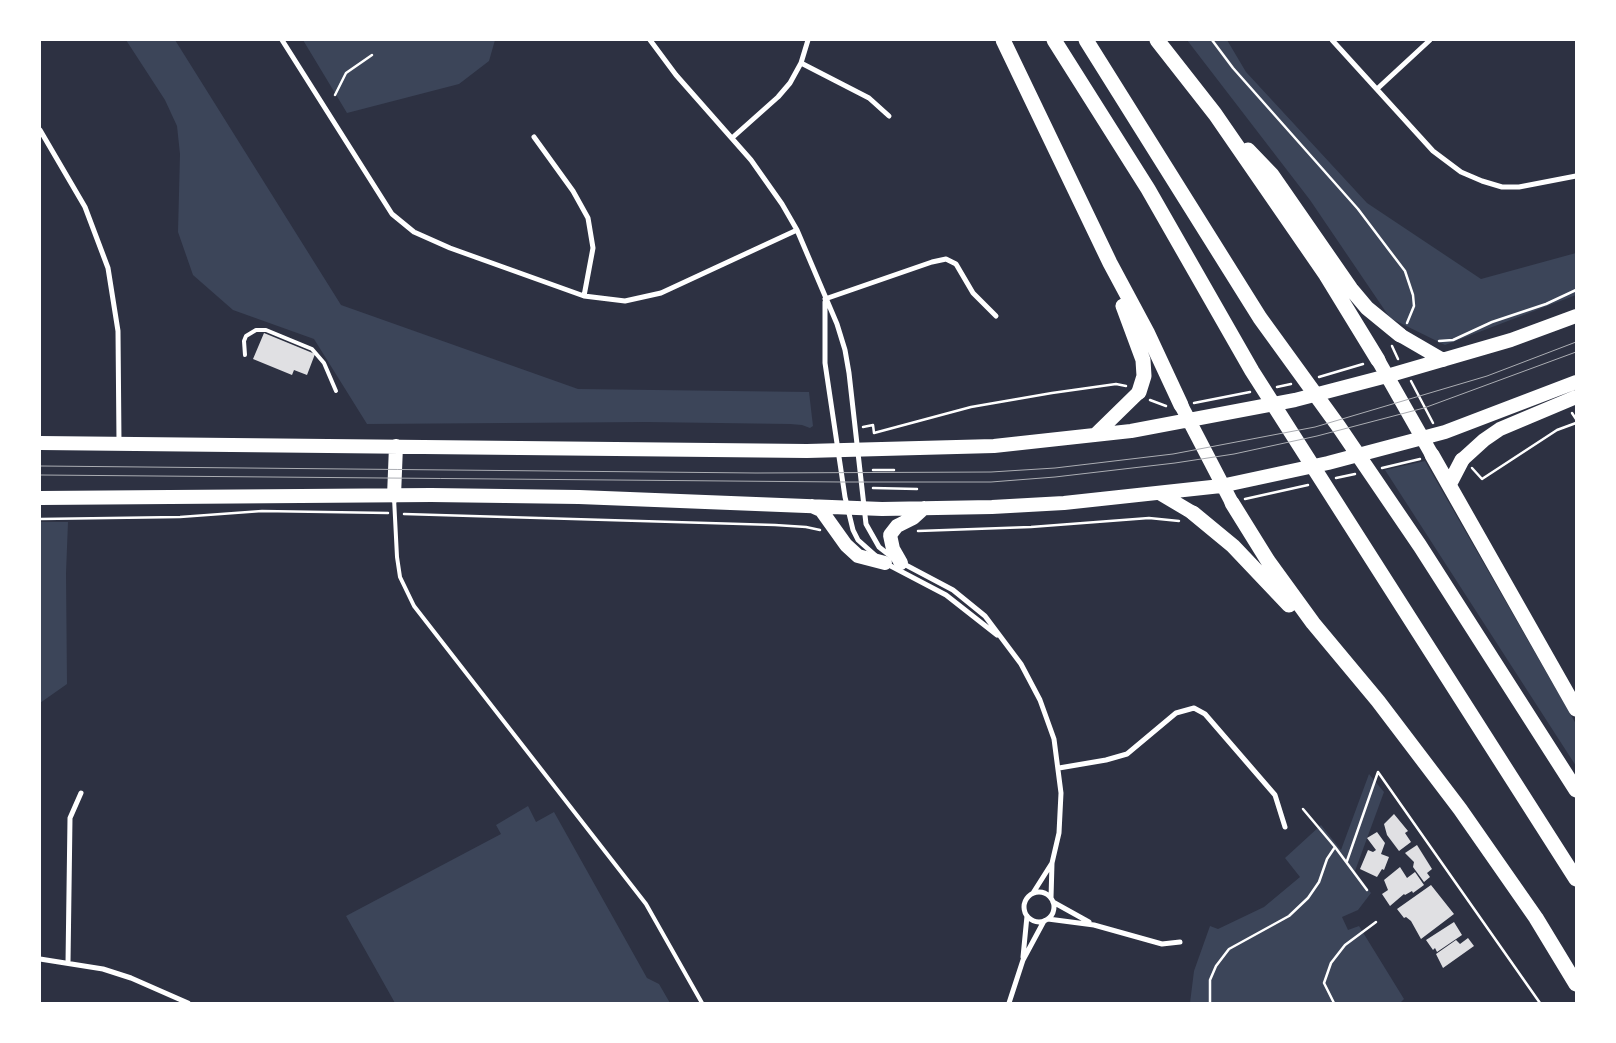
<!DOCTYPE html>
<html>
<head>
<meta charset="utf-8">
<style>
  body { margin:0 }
  #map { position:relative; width:1616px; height:1043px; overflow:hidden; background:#2d3142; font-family:"Exo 2",sans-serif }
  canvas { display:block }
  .frame { position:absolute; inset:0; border:41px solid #fff; pointer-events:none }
</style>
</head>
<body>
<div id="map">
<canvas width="1616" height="1043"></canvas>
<div class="frame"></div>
</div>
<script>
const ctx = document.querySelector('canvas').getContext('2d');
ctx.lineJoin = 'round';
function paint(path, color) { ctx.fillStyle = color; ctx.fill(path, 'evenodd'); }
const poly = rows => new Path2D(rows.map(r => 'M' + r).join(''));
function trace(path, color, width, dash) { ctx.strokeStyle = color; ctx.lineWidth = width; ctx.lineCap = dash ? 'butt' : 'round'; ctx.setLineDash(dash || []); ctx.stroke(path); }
paint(poly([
  [126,40,175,40,341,305,578,389,809,392,813,426,810,428,802,425,790,424,646,422,367,424,314,339,233,310,193,275,178,232,180,154,177,126,165,100],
  [303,40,495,40,489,61,459,84,347,113],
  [1187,40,1227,40,1246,72,1367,203,1481,279,1576,253,1576,295,1445,345,1390,318,1310,200],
  [1425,461,1576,724,1576,766,1385,470],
  [40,522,68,522,66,573,67,684,40,703],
  [1369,774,1384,792,1355,871,1371,893,1358,910,1342,917,1348,930,1359,926,1404,999,1400,1003,1190,1003,1194,971,1210,926,1218,929,1264,907,1300,877,1285,858,1321,825,1341,850],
  [528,806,536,822,554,812,647,978,659,984,670,1003,395,1003,346,916,501,834,496,825]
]), '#3c4559');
paint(poly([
  [264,333,315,354,307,375,294,370,292,375,253,359],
  [1394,814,1408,831,1405,833,1411,842,1399,851,1387,835,1384,824],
  [1377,832,1385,843,1381,854,1389,857,1384,870,1382,869,1377,877,1360,869,1368,850,1373,852,1376,850,1367,838],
  [1417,845,1432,869,1427,873,1430,877,1424,882,1413,867,1414,862,1405,853],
  [1400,867,1407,878,1415,872,1424,885,1413,893,1412,891,1405,895,1404,894,1390,906,1382,894,1388,890,1384,880],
  [1431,885,1454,914,1421,939,1411,921,1406,917,1404,918,1397,909],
  [1454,922,1462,935,1437,952,1435,948,1433,950,1426,940],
  [1468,938,1474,946,1443,968,1436,954,1456,940,1460,944]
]), '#e0e0e3');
trace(poly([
  [1212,40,1233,68,1358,209,1389,250,1405,271,1413,295,1414,306,1407,323],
  [335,95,346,73,372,55],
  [1439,341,1453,340,1492,322,1546,304,1576,290],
  [1392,346,1398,359],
  [1319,377,1363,364],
  [1411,381,1433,423],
  [1277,387,1291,384],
  [1150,400,1166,406],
  [1194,403,1250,392],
  [1572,413,1576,419],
  [863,427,873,425,874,433,971,407,1052,393,1116,384,1126,386],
  [1382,468,1420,459],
  [1472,468,1482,479,1557,430,1576,423],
  [873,470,894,470],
  [1336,478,1355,474],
  [873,488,917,489],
  [1245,499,1308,485],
  [404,514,775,525,806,527,820,530],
  [40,519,180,517,262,511,388,513],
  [918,531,1031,527,1149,518,1179,521],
  [1335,847,1367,890],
  [1347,861,1378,772,1540,1003],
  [1210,1003,1210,980,1216,966,1229,949,1289,916,1308,898,1319,882,1327,859,1335,847,1303,809],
  [1334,1003,1324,983,1331,963,1345,945,1376,922]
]), '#fff', 2.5);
trace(poly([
  [245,355,244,341,246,336,256,330,266,330,312,349,324,363,336,391],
  [394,498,397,557,400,577,414,606,646,904,702,1003]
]), '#fff', 4);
trace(poly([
  [282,40,392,214,414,232,450,248,584,296,625,301,661,293,797,230],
  [650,40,676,75,751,160,782,204,797,230,837,324,845,350,849,373,866,524,879,547,893,558],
  [1332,40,1433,151,1461,172,1482,181,1502,187,1519,187,1576,176],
  [801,63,869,98,889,116],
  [1377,89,1430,40],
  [40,130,85,207,108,268,118,331,119,442],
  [534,137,573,191,588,218,593,248,584,296],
  [732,138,778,97,790,83,801,63,808,40],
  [825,299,932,262,946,259,956,264,973,293,996,316],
  [825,302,825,363,845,497,853,530,858,540,876,556],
  [885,563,946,595,997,635],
  [902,563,953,590,985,616,1021,664,1040,700,1054,739,1061,793,1059,833,1052,863,1051,898],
  [1059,768,1106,760,1127,754,1176,713,1194,708,1205,714,1275,795,1285,827],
  '1024 907a15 15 0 1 1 30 0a15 15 0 1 1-30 0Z',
  [1033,893,1052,863],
  [1053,902,1089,922],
  [1048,919,1094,925,1162,944,1180,942],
  [1023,957,1027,916],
  [40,959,103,969,131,978,188,1003],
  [68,963,70,818,81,793],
  [1009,1003,1023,960,1044,921]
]), '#fff', 5);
trace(poly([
  [1400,335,1443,360],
  [1378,360,1432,455],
  [1181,405,1232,503],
  [1095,435,1139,392],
  [40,443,807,451,994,446,1131,431,1295,400,1387,376,1511,340,1576,316],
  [1462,460,1484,440,1500,429,1576,397],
  [1161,494,1193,513],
  [394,496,396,446],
  [40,498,431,495,579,497,882,509,992,507,1064,503,1221,486,1328,463,1445,432,1576,382],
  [812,506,821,510,846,545,858,556,885,563],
  [901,563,893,549,890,535,897,526,913,518,924,508]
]), '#fff', 14);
trace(poly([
  [1003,40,1110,263,1147,332,1181,405],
  [1054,40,1148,189,1252,371,1576,879],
  [1086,40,1260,318,1339,427,1420,546,1576,790],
  [1157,40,1215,114,1326,275,1378,360],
  [1248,150,1272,175,1351,289,1367,308,1400,335],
  [1123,306,1143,360,1144,376,1139,392],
  [1432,455,1576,709],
  [1449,485,1462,460],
  [1232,503,1268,561,1313,623,1378,701,1460,809,1536,918,1576,984],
  [1193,513,1233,546,1289,605]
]), '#fff', 15);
trace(poly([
  [40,466,756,473,991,472,1055,468,1173,454,1315,427,1487,376,1576,342],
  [40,475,842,482,991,482,1055,477,1175,463,1234,454,1317,436,1424,408,1576,352]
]), '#abadb3', 1);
</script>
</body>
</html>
